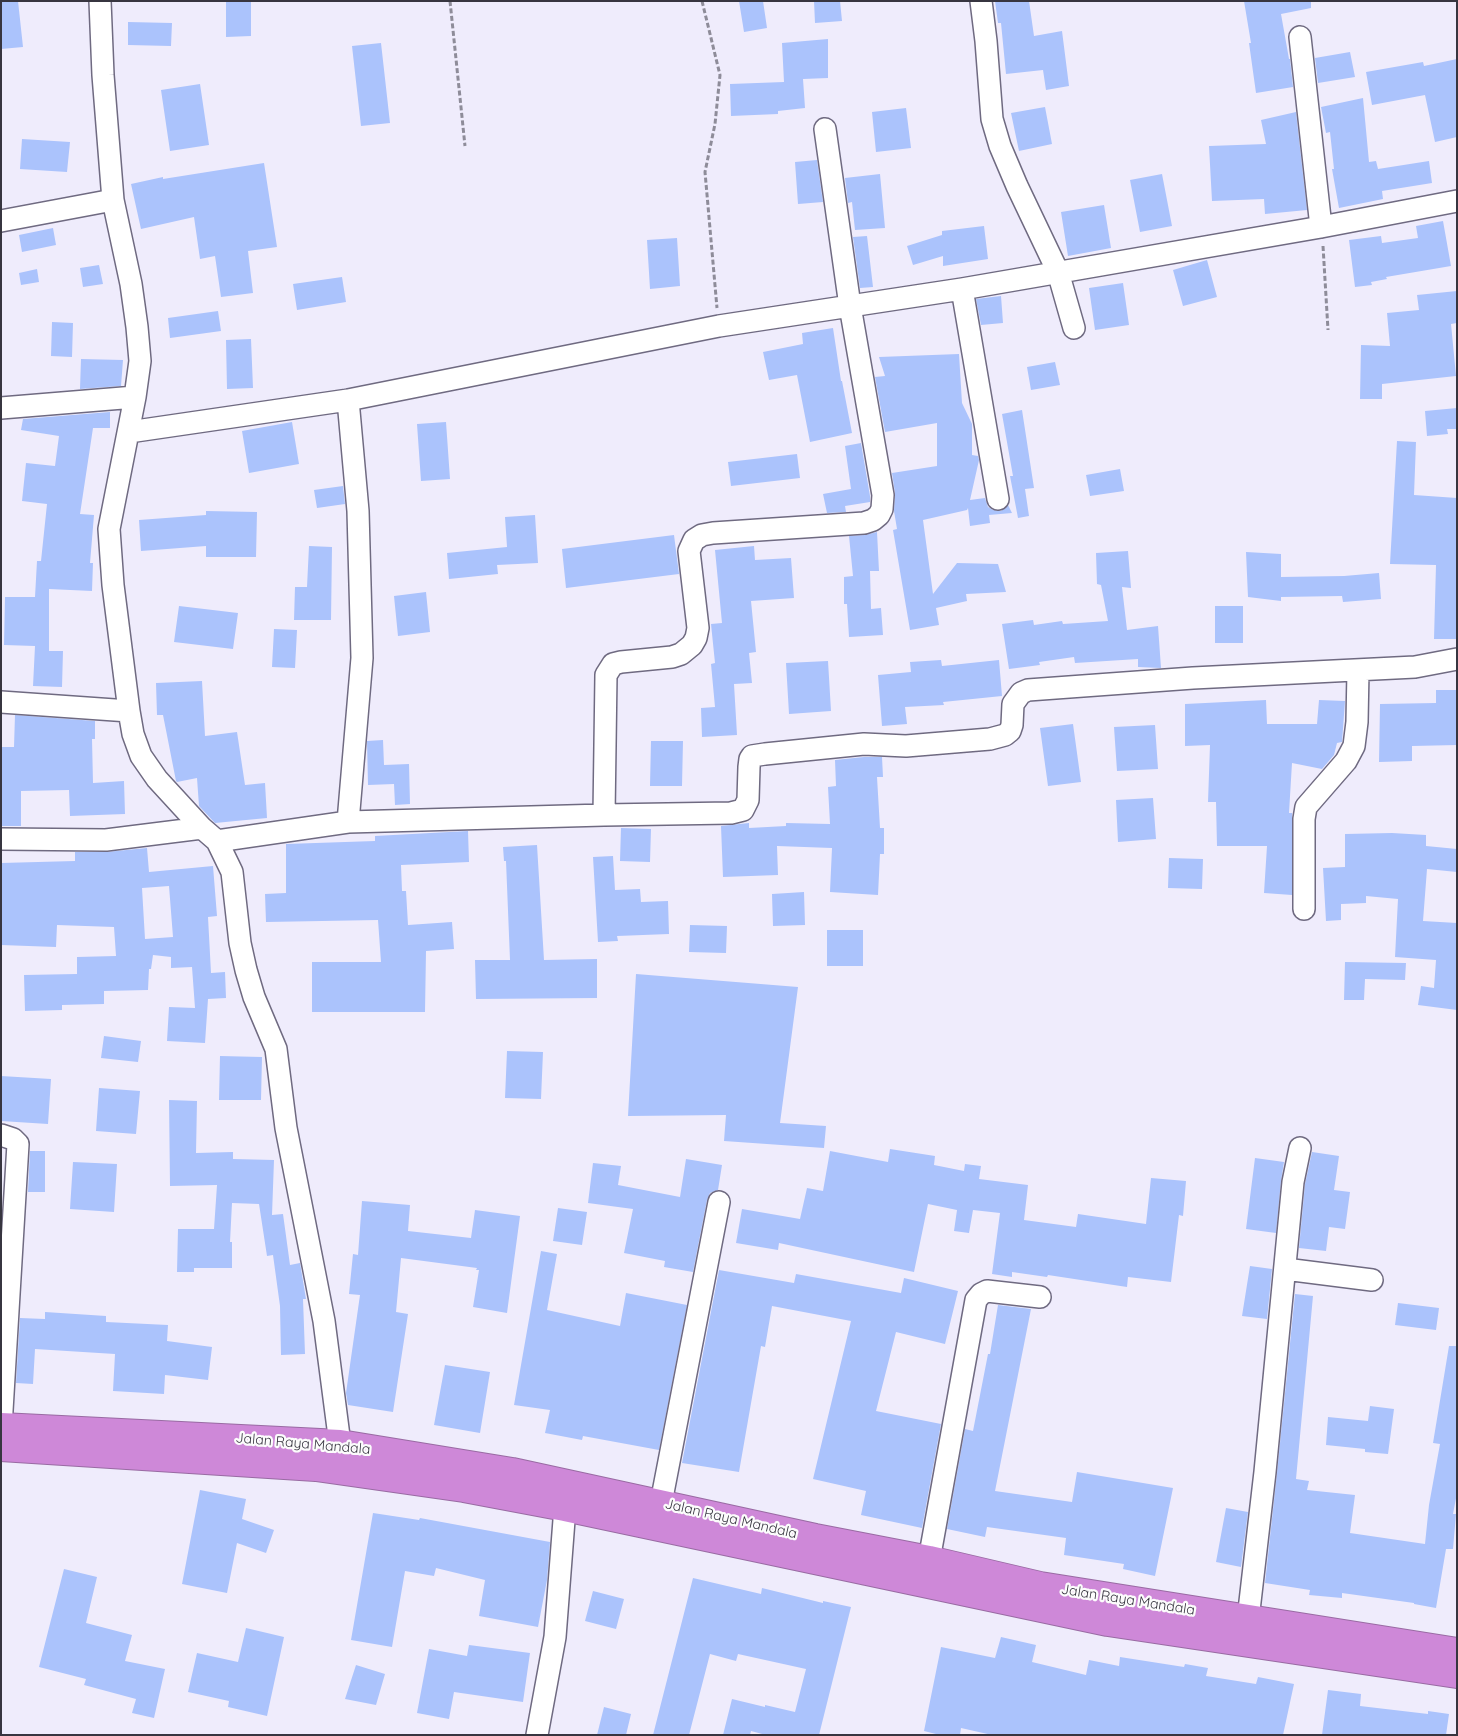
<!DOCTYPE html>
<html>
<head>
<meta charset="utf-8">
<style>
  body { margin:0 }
  #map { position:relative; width:1458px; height:1736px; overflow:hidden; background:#efecfc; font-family:Quicksand,sans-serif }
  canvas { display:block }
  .frame { position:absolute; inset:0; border:2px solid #373540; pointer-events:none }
</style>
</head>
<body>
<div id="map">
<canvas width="1458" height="1736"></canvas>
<div class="frame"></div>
</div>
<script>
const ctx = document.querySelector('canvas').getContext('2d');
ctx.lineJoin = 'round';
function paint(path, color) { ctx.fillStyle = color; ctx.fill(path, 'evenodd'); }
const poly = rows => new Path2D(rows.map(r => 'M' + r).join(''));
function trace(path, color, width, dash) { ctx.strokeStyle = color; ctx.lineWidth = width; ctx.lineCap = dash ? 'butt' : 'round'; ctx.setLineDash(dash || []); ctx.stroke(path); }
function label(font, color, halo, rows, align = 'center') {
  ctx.font = font + ' Quicksand,sans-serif'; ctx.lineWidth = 4.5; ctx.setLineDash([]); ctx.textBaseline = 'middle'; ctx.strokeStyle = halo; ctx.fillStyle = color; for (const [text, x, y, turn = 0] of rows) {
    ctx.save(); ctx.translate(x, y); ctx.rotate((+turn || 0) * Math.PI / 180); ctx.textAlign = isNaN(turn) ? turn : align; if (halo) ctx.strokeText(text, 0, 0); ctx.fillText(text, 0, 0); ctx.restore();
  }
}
paint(poly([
  [1,1,18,1,23,47,1,49],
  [226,1,251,1,251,36,226,37],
  [739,1,763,1,767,28,744,32],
  [814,1,840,1,842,21,815,23],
  [995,1,1029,1,1034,36,1062,31,1069,86,1046,90,1043,70,1006,74,1001,23,998,23],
  [1244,1,1311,1,1311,8,1281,14,1289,59,1290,59,1293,87,1256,93,1249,43,1251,43],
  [128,22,172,23,171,46,128,45],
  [828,39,828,78,803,79,805,108,778,111,778,114,731,116,730,84,784,82,782,43],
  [381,43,390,123,361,126,352,46],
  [1350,52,1355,77,1318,83,1315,58],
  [1457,59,1457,137,1435,142,1425,95,1372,105,1366,72,1423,62,1424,66],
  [200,84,209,145,170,151,161,90],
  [1363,98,1369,162,1376,161,1378,169,1429,161,1432,183,1382,191,1383,199,1339,208,1332,169,1334,169,1330,132,1326,133,1321,107],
  [1045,107,1052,144,1019,151,1011,113],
  [906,108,911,148,876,152,872,112],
  [1296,112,1307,210,1265,214,1264,199,1212,201,1209,146,1266,144,1261,120],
  [22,139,70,142,67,172,20,169],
  [817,160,823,202,798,204,795,162],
  [264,163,277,247,248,251,253,293,221,297,215,256,200,259,194,217,141,229,131,184,163,177,163,179],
  [880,174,885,228,855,230,852,202,848,203,845,178],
  [1162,174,1172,226,1140,232,1130,180],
  [1104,205,1111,248,1068,256,1061,212],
  [1443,221,1451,266,1386,277,1387,279,1371,282,1372,285,1355,287,1349,240,1381,236,1382,243,1418,238,1416,226],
  [984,226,988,259,943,266,943,256,913,265,907,246,942,235,942,231],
  [53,228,56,245,22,252,19,235],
  [867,236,873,287,860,288,853,237],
  [677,238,680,286,650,289,647,240],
  [1207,260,1217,297,1183,306,1173,270],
  [99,265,103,284,83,287,80,268],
  [37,269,39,282,21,285,19,273],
  [342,277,346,302,297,310,293,284],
  [1123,283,1129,325,1095,330,1089,288],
  [1457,291,1457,323,1451,324,1456,376,1382,384,1382,399,1360,399,1361,345,1390,346,1387,313,1419,310,1417,295],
  [1001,296,1003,323,981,325,976,299],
  [218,311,221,331,170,338,168,318],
  [52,322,73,323,72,357,51,356],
  [833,328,841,381,842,381,852,433,810,442,797,375,769,380,763,352,803,344,802,333],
  [251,339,253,388,227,389,226,340],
  [959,354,962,403,972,424,972,455,978,456,979,460,970,500,985,498,988,507,993,510,1001,511,1008,505,1012,513,989,515,990,523,970,526,968,508,967,510,923,520,933,594,957,563,998,564,1006,592,966,594,967,601,936,608,939,625,910,630,893,530,897,529,894,511,895,493,892,473,937,466,937,423,885,432,875,377,885,376,879,357],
  [81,359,123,360,121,386,80,389],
  [1055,362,1060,385,1031,390,1027,367],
  [1457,408,1457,429,1447,429,1448,434,1427,436,1425,411],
  [1022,410,1034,488,1025,489,1029,516,1018,518,1010,476,1013,476,1002,414],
  [110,412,110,428,93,428,80,514,94,515,90,563,93,563,92,591,49,589,49,651,63,651,62,687,33,686,35,646,4,645,5,597,35,597,37,561,41,561,47,504,22,501,26,463,55,466,59,436,21,430,23,419],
  [292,422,299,464,249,473,242,431],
  [446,422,450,479,421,481,417,424],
  [1397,441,1416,442,1414,495,1457,498,1457,639,1434,639,1436,565,1390,564],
  [861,443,870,496,870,502,845,506,846,512,827,513,823,494,851,489,845,446],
  [797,454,800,478,731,486,728,462],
  [1120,469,1124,491,1090,496,1086,475],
  [343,486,345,504,317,508,314,490],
  [206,511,257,512,256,557,206,557,206,546,141,551,139,520,206,515],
  [535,515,538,563,497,565,498,574,449,579,447,553,507,547,505,517],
  [877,532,879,571,870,571,871,609,881,608,883,635,849,637,847,604,844,604,844,577,853,576,849,536,865,535],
  [674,535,679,574,566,588,562,549],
  [309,546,332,547,331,620,294,620,295,587,307,587],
  [754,546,755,560,791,558,794,598,751,601,756,652,749,653,752,683,734,684,737,735,702,737,701,708,715,707,711,664,715,663,711,624,722,623,715,550],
  [1128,551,1131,588,1122,587,1127,630,1158,626,1161,668,1138,667,1138,659,1075,663,1074,657,1039,662,1040,665,1009,669,1002,624,1033,620,1034,625,1062,621,1063,624,1108,621,1101,585,1097,584,1096,553],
  [1246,552,1281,554,1281,577,1344,576,1379,573,1381,599,1343,602,1342,596,1281,597,1281,601,1248,597],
  [426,592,430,632,398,636,394,596],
  [179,606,238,613,233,649,174,642],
  [1215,606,1243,606,1243,643,1215,643],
  [274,629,297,630,295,668,272,667],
  [941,660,942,666,999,660,1002,696,943,702,944,705,905,707,907,724,882,726,878,675,911,672,910,662],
  [828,661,831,711,789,714,786,663],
  [202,681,205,736,237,732,245,785,265,783,267,818,215,823,199,806,197,778,177,782,176,781,163,715,157,715,156,683],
  [1436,690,1457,690,1457,745,1412,746,1412,761,1379,762,1380,704,1436,703],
  [1266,700,1267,724,1317,724,1319,700,1345,701,1342,742,1337,743,1334,755,1322,769,1292,763,1289,813,1292,813,1292,895,1264,893,1267,846,1217,846,1216,802,1208,802,1210,745,1185,746,1185,704],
  [15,715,95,721,95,739,92,739,93,783,124,781,125,814,70,816,69,790,21,791,21,826,1,826,1,747,14,747],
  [1073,724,1081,782,1048,786,1040,728],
  [1155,725,1158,769,1117,771,1114,727],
  [383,740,384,765,409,764,410,804,395,805,394,784,368,785,367,741],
  [651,741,683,741,682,786,650,786],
  [864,757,882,757,883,777,877,777,880,828,884,828,884,854,880,854,878,895,830,892,832,848,777,846,778,875,723,877,721,826,749,823,749,828,786,826,786,823,830,824,828,787,836,786,835,760],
  [1153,798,1156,839,1118,842,1116,800],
  [621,828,651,829,650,862,620,861],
  [468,831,469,862,401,865,402,891,406,891,408,925,452,922,454,949,426,951,425,1012,312,1012,312,962,381,962,378,920,266,922,265,894,286,893,286,844,375,841,375,836],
  [1392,833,1426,835,1426,846,1457,849,1457,872,1427,869,1423,921,1457,923,1457,1010,1418,1005,1421,986,1434,988,1436,960,1395,957,1398,899,1366,896,1366,903,1341,904,1341,920,1326,921,1323,868,1345,867,1345,834],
  [537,845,544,960,597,959,597,998,476,999,475,960,510,960,506,861,504,861,503,847],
  [147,848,149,872,213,866,217,916,208,917,211,973,225,972,226,998,208,999,205,1043,167,1041,169,1007,195,1008,192,967,171,968,171,957,153,955,151,969,149,969,148,990,104,991,104,1004,62,1005,62,1010,25,1011,24,975,77,974,77,957,116,956,114,927,57,925,56,947,1,945,1,863,75,861,75,852,106,852],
  [169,886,173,937,145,939,142,888],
  [613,856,615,890,640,889,641,902,668,901,669,934,617,936,618,941,598,942,593,857],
  [1169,858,1203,859,1202,889,1168,888],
  [804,892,805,925,773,926,772,894],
  [690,925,727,926,726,953,689,952],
  [827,930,863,930,863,966,827,966],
  [1345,962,1406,963,1405,980,1365,979,1364,1000,1344,1000],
  [636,974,798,987,780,1123,826,1126,824,1148,724,1141,726,1115,628,1116],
  [104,1036,141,1041,138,1062,101,1058],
  [507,1051,543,1052,541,1099,505,1098],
  [220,1056,262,1057,261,1100,219,1100],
  [1,1076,51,1079,48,1124,1,1121],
  [99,1088,140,1091,136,1134,96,1131],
  [169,1100,197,1101,196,1153,233,1152,233,1159,274,1160,272,1215,283,1214,290,1265,300,1263,306,1299,303,1299,305,1354,281,1355,280,1306,273,1255,267,1256,259,1204,232,1203,230,1242,232,1242,232,1268,194,1268,194,1272,177,1272,178,1229,214,1229,217,1185,170,1186],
  [890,1149,935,1156,934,1165,964,1171,965,1164,981,1166,979,1179,1028,1185,1024,1220,1076,1227,1078,1214,1146,1224,1151,1178,1186,1181,1183,1216,1179,1215,1171,1282,1128,1277,1127,1287,1048,1275,1047,1277,1012,1272,1012,1277,992,1274,1000,1213,973,1210,969,1233,954,1231,957,1210,928,1204,914,1272,779,1243,778,1250,736,1243,742,1209,800,1219,807,1188,823,1191,830,1151,888,1162],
  [30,1151,45,1151,45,1192,28,1192],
  [1312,1152,1339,1156,1334,1190,1350,1192,1345,1229,1329,1227,1326,1251,1299,1248,1305,1184],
  [1255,1158,1284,1162,1281,1181,1276,1233,1246,1229],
  [686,1159,722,1165,718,1190,710,1193,707,1200,693,1272,664,1267,665,1261,624,1253,633,1209,588,1203,593,1163,621,1166,618,1185,680,1197],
  [73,1162,117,1164,114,1212,70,1209],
  [362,1201,410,1205,408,1231,471,1238,475,1210,520,1216,507,1313,473,1307,479,1270,476,1270,477,1268,401,1258,396,1312,408,1314,393,1412,348,1405,346,1393,360,1295,349,1294,353,1254,358,1255],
  [558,1208,587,1212,582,1245,553,1241],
  [541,1251,557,1254,547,1310,620,1326,626,1293,687,1305,659,1450,583,1436,582,1440,545,1433,550,1410,514,1405],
  [1250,1266,1272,1269,1267,1319,1242,1316],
  [719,1270,794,1283,796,1274,901,1293,904,1278,958,1291,945,1344,896,1332,876,1411,941,1424,922,1528,861,1515,866,1491,813,1479,851,1321,772,1306,765,1347,761,1346,739,1472,682,1463],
  [1295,1294,1313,1296,1296,1479,1309,1481,1307,1490,1355,1495,1350,1533,1425,1544,1429,1505,1440,1444,1433,1443,1449,1346,1457,1346,1457,1493,1453,1514,1456,1514,1453,1549,1446,1549,1436,1608,1414,1604,1414,1603,1342,1593,1342,1598,1309,1595,1310,1590,1265,1583,1277,1473],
  [1398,1303,1439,1308,1436,1330,1395,1325],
  [998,1305,1031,1309,995,1491,1072,1502,1077,1472,1173,1488,1155,1576,1123,1569,1124,1564,1064,1555,1066,1538,987,1527,985,1537,947,1529,965,1429,973,1431,988,1354,990,1354],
  [45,1312,106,1316,106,1322,168,1325,167,1341,212,1347,208,1380,165,1375,164,1394,113,1391,115,1354,35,1349,33,1384,16,1383,20,1318,45,1319],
  [445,1365,490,1372,480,1433,434,1425],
  [1370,1406,1394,1409,1388,1454,1365,1452,1365,1449,1326,1445,1328,1417,1368,1421],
  [200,1490,246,1499,242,1519,274,1530,266,1553,237,1543,227,1593,182,1584],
  [1226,1508,1248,1512,1241,1567,1216,1562],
  [373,1513,419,1520,420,1518,550,1542,547,1580,538,1627,479,1616,485,1580,436,1568,434,1576,405,1571,392,1647,351,1640],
  [64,1569,97,1577,86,1623,132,1635,125,1661,165,1669,154,1718,132,1713,136,1699,84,1685,86,1679,39,1667],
  [693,1578,761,1594,762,1588,823,1603,823,1601,851,1607,819,1735,766,1735,751,1731,750,1735,723,1735,732,1699,765,1707,765,1705,795,1712,806,1669,738,1654,736,1661,710,1654,689,1735,653,1735],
  [593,1591,624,1599,616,1629,585,1621],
  [246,1628,284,1637,267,1716,228,1707,229,1701,188,1692,197,1653,238,1662],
  [1001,1637,1036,1645,1032,1662,1086,1675,1089,1660,1119,1666,1120,1657,1184,1667,1185,1664,1208,1668,1206,1676,1256,1684,1258,1677,1294,1684,1283,1735,992,1735,961,1728,960,1735,940,1735,924,1731,941,1647,995,1658],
  [469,1645,530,1653,523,1702,454,1692,449,1719,417,1713,429,1649,467,1656],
  [356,1665,385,1674,376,1705,345,1699],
  [1328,1690,1361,1694,1360,1706,1428,1714,1428,1711,1449,1714,1446,1735,1322,1735],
  [604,1707,631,1714,626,1735,597,1735]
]), '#abc3fc');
const minor = poly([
  [100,1,103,75,113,200,131,284,137,327,140,361,135,397,109,529,113,585,129,711,133,734,141,756,157,779,202,828,217,841,232,872,240,943,246,970,254,997,276,1049,286,1128,324,1321,340,1444],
  [981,1,986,41,992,119,1000,146,1017,186,1058,272,1074,328],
  [1300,37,1321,227],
  [1,221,113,200],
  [962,289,998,499],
  [348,400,358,511,362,658,348,822],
  [1,408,135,397],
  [129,432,348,400,719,326,962,289,1321,227,1457,201],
  [1,702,129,711],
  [604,815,606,675,613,664,621,662,672,657,681,654,692,645,696,638,698,628,689,551,694,540,702,535,713,533,864,523,873,520,879,515,882,509,883,495,850,306,825,129],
  [1,839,106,840,202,828],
  [217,841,348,822,604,815,731,813,743,810,748,800,749,767,750,759,752,756,765,754,864,744,906,746,990,739,1005,735,1010,731,1012,725,1013,704,1021,693,1028,690,1193,678,1415,667,1457,659],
  [1304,909,1304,819,1306,807,1346,761,1354,746,1357,722,1358,671],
  [1,1135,13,1139,18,1144,1,1427],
  [1285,1269,1372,1280],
  [661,1503,719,1202],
  [929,1560,976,1300,981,1294,987,1291,1040,1297],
  [1248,1619,1265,1472,1293,1182,1300,1148],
  [537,1735,555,1637,565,1507]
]);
const highway = poly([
  [1,1427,340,1444,512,1472,815,1538,929,1560,1040,1586,1457,1652],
  [1,1447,316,1467,464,1488,565,1507,1108,1622,1457,1674]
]);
trace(minor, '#6f6a81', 24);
trace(highway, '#996ba3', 30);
trace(poly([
  [450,1,465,146],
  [702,1,720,75,715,124,705,172,717,308],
  [1323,246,1328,330]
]), '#8e8c99', 3, [5, 2.5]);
trace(minor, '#fff', 21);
trace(highway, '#ce88d8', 28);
label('14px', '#373540', '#fcfcfc', [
  ["Jalan Raya Mandala",303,1444,5],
  ["Jalan Raya Mandala",731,1519,13],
  ["Jalan Raya Mandala",1128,1600,9]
]);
</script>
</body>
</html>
